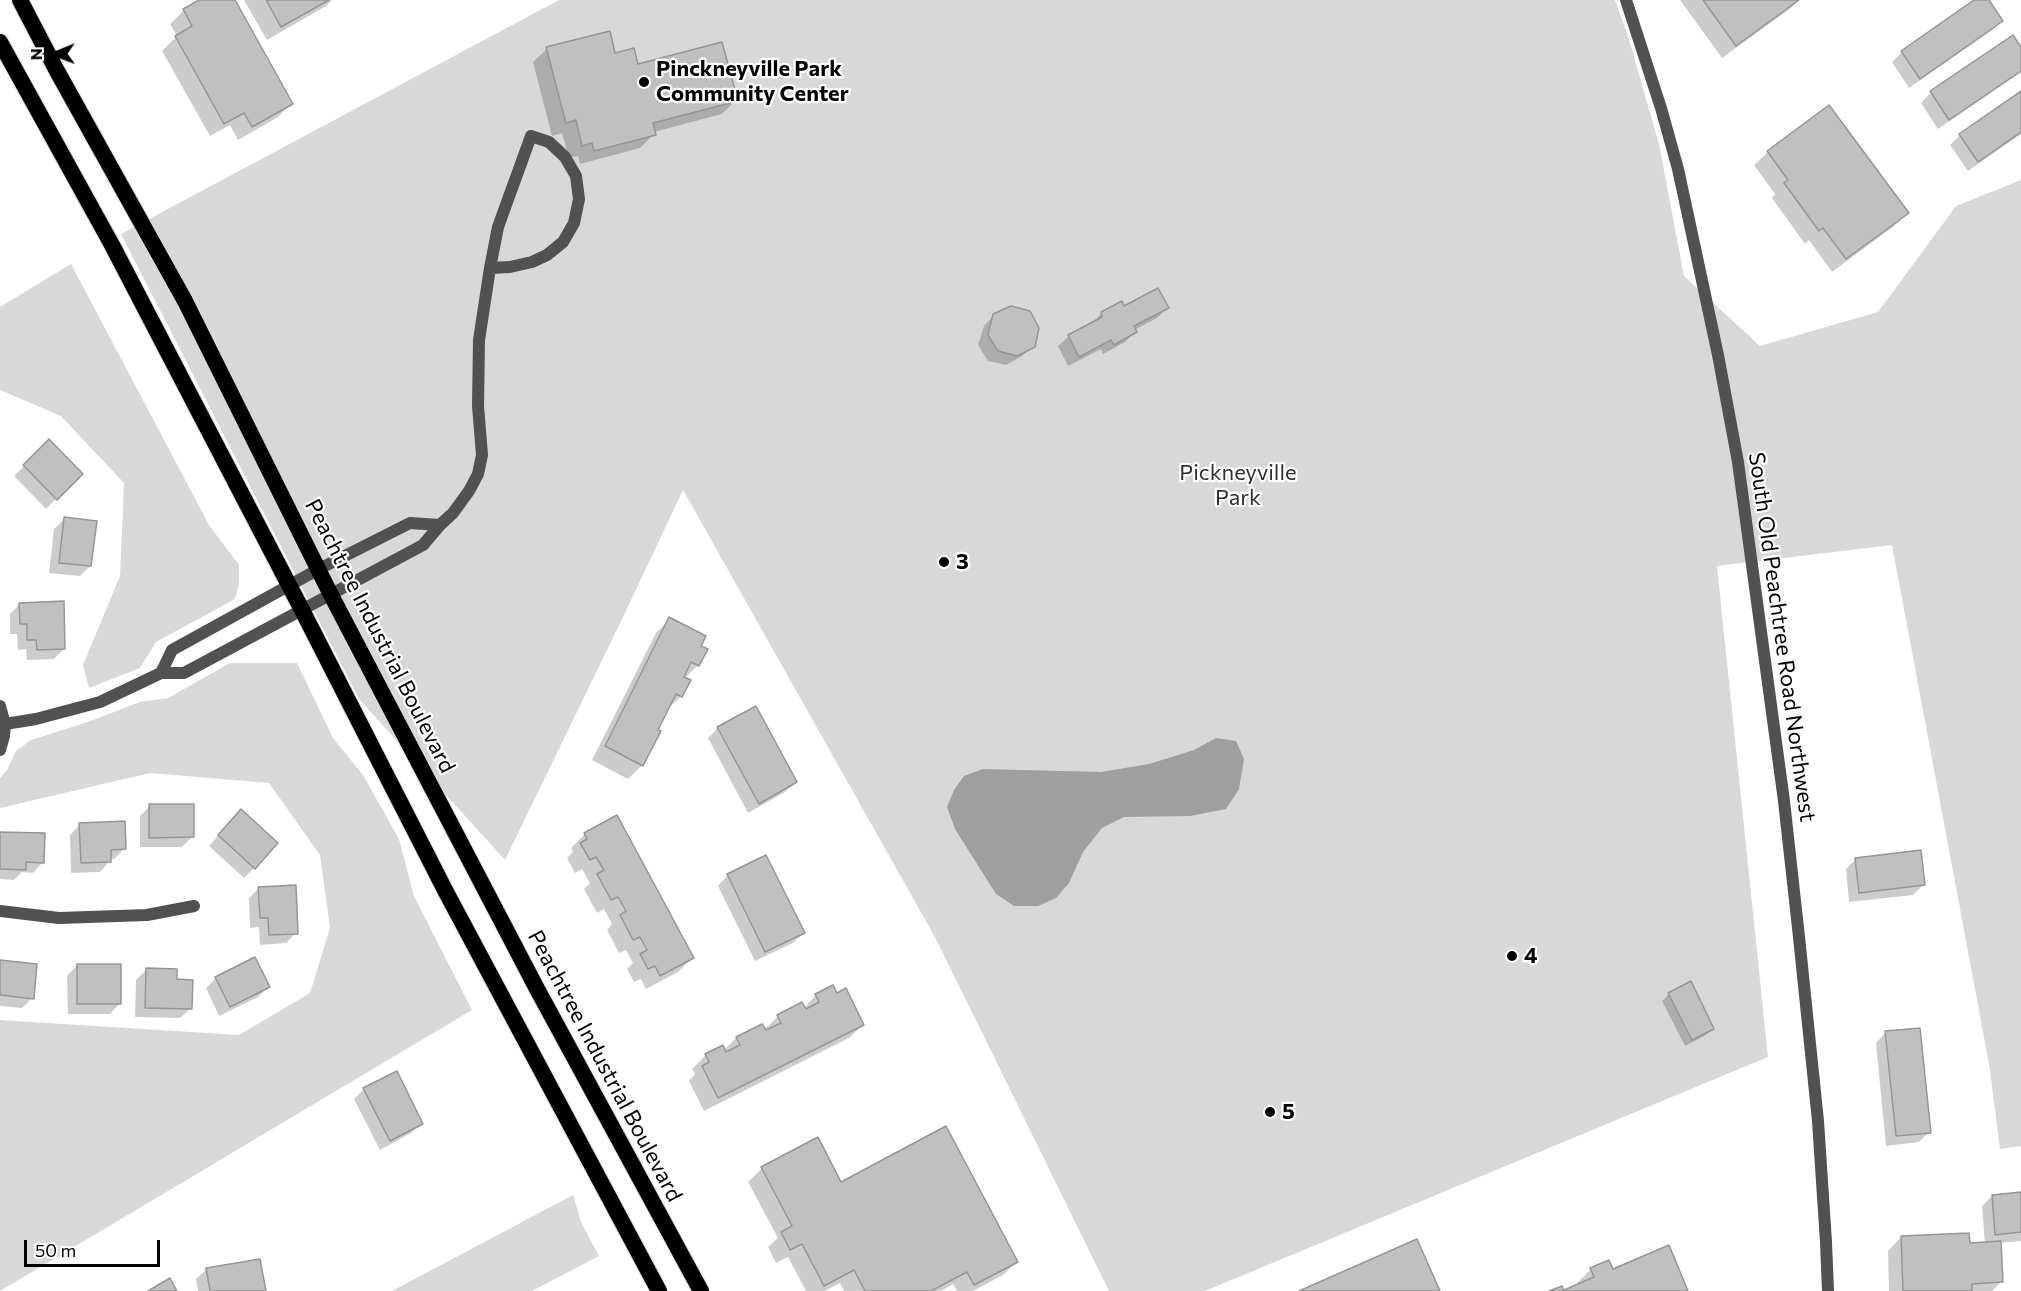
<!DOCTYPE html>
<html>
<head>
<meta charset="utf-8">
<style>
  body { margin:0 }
  #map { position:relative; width:2021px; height:1291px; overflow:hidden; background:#fff; font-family:Commissioner,sans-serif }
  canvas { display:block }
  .north { position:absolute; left:24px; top:24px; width:60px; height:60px; -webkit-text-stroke:4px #fff; paint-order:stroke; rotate:269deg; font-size:16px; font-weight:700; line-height:24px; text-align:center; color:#000 }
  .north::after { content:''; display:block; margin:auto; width:21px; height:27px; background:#000; clip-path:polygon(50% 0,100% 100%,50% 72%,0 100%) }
  .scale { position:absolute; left:24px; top:1240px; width:136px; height:27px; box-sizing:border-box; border:3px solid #000; border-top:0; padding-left:8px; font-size:18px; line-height:21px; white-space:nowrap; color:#000; -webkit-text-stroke:4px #fff; paint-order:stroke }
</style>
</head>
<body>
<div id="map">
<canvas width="2021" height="1291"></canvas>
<div class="north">N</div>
<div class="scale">50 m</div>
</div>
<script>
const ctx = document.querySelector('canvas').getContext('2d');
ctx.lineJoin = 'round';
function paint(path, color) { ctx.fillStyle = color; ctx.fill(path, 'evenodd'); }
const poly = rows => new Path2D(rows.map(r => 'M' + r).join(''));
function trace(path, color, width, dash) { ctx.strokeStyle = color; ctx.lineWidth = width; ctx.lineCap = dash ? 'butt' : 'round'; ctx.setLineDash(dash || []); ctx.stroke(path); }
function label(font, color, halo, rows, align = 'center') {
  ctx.font = font + ' Commissioner,sans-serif'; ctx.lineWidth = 4.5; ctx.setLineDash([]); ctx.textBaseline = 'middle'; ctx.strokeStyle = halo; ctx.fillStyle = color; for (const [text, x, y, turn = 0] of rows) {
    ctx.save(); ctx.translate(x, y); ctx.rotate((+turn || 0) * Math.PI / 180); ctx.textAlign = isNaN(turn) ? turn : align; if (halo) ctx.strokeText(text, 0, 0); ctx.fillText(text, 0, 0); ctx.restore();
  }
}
paint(poly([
  [559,0,1615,0,1628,36,1659,144,1684,276,1760,346,1878,312,1956,206,2021,180,2021,1146,2000,1149,1989,1064,1892,545,1717,566,1768,1057,1205,1291,1109,1291,936,939,683,490,623,617,505,860,359,699,121,234],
  [71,264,209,525,239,565,239,584,235,599,156,642,140,668,89,688,83,665,120,576,124,483,61,416,0,390,0,307],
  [230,663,297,663,333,738,363,775,399,839,414,896,472,1010,0,1291,0,1020,239,1035,310,993,330,928,320,855,269,783,150,773,0,808,0,778,7,770,16,751,31,740,88,722,140,702,168,698],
  [573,1195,581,1222,599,1256,532,1291,392,1291]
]), '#d8d8d8');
paint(poly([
  [1216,738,1236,741,1244,759,1239,789,1226,809,1190,816,1124,817,1102,828,1083,852,1069,883,1056,898,1038,906,1014,906,996,894,955,829,947,807,954,790,964,776,983,769,1101,772,1149,764,1194,750]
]), '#9f9f9f');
paint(poly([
  [202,0,233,0,291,103,278,117,238,140,230,125,210,136,162,51,177,36,170,24,184,10],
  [244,0,332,0,326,6,267,40],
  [1680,0,1799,0,1791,8,1722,58],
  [1977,0,1987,0,2001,21,1991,31,1909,88,1892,62,1902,52],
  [2013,37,2021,50,2021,72,1938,129,1921,103,1931,92],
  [547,49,614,55,637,66,736,100,722,114,654,132,654,134,640,148,580,164,578,156,569,158,562,133,552,136,533,62],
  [2021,93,2021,134,1968,171,1950,145,1960,135],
  [1768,152,1907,213,1893,227,1832,272,1809,240,1805,244,1772,198,1775,194,1754,165],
  [1123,308,1167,308,1157,318,1134,330,1135,332,1125,342,1103,354,1101,349,1068,366,1058,346,1069,336,1092,323,1102,313],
  [994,315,1033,346,1022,356,1006,365,988,361,978,345,984,326],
  [49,441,81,474,46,509,14,476],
  [64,519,90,566,80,576,49,573,54,529],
  [20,604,64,649,54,659,27,660,26,649,18,650,17,634,10,634,10,614],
  [670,619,698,665,684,679,681,696,667,710,642,765,628,779,592,760,656,633],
  [718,728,796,782,785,792,748,813,708,738],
  [150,806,193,836,182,847,140,847,140,816],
  [231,821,254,868,244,878,209,846],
  [80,824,124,849,114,859,110,859,110,861,100,872,71,873,70,835],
  [0,833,43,862,33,873,22,872,14,880,0,879],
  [585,834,692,958,678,972,646,989,641,979,634,982,627,969,633,963,626,950,619,953,607,930,612,924,604,909,597,913,584,889,590,883,582,869,575,873,567,858,573,852,571,848],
  [1856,859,1923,885,1913,895,1849,902,1846,869],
  [728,875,803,933,793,943,755,961,718,886],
  [259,888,296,933,286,943,260,945,259,927,250,928,249,898],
  [0,962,32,998,22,1008,0,1006],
  [77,965,120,1003,110,1014,68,1014,67,976],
  [146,970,176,981,191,1008,180,1018,135,1017,136,980],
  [216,978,268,987,258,997,219,1016,206,988],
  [1669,994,1713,1029,1706,1035,1685,1046,1662,1001],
  [816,995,863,1025,849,1038,704,1111,689,1081,695,1074,692,1069,706,1055,724,1050,736,1038,764,1030,778,1016,802,1004,804,1008],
  [1886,1032,1929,1132,1919,1142,1886,1146,1876,1043],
  [364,1089,422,1123,411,1133,380,1150,354,1099],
  [762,1168,1017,1262,1003,1275,973,1291,957,1291,953,1284,941,1291,844,1291,840,1283,825,1291,806,1291,788,1257,776,1263,768,1247,778,1238,748,1182],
  [2021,1194,2021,1241,1999,1243,2001,1282,1992,1291,1889,1291,1888,1251,1901,1237,1968,1244,1985,1244,1982,1206,1992,1196],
  [207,1269,264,1291,198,1291,196,1279],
  [1591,1269,1612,1271,1687,1291,1566,1291,1579,1286,1577,1283]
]), '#0003');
const building = poly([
  [199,0,235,0,293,104,252,127,244,113,224,124,175,36,192,26,183,9,199,0],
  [266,0,329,0,281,27,266,0],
  [1703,0,1799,0,1736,46,1703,0],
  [1974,0,1989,0,2003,21,1920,79,1901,51,1974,0],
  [610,31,615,53,634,48,638,64,722,42,738,101,653,123,656,135,594,151,592,143,582,146,576,120,566,123,546,47,610,31],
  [2013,35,2021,47,2021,71,1949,120,1930,91,2013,35],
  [2021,91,2021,132,1978,162,1959,134,2021,91],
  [1829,105,1909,213,1846,259,1823,228,1819,231,1784,183,1788,180,1767,151,1829,105],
  [1158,288,1169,308,1134,326,1137,332,1114,345,1111,340,1079,357,1068,335,1102,317,1101,312,1122,301,1124,306,1158,288],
  [1011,306,1030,311,1039,328,1035,347,1017,356,998,351,988,335,993,314,1011,306],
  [49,439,83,474,57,500,23,465,49,439],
  [64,517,97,521,91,566,59,563,64,517],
  [64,601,65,649,37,650,36,640,27,640,27,624,20,624,19,603,64,601],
  [669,617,706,636,701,646,708,649,699,666,691,662,684,677,691,680,682,697,676,694,658,730,661,731,643,766,605,746,669,617],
  [756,706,797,782,759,804,717,727,756,706],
  [149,804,194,804,194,837,149,838,149,804],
  [241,809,278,843,255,869,218,835,241,809],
  [617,815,694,958,660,976,655,966,648,969,640,954,647,950,640,937,633,940,620,915,626,911,618,897,611,900,597,874,604,870,596,857,590,860,580,843,587,839,584,833,617,815],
  [125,821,126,849,111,850,111,862,81,863,79,823,125,821],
  [0,832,45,833,44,863,26,862,26,870,0,869,0,832],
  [1921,850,1925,885,1859,893,1855,858,1921,850],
  [766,855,805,933,765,952,727,874,766,855],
  [296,885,298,934,269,935,268,918,260,918,258,887,296,885],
  [255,957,270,987,230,1007,215,977,255,957],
  [0,960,37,964,34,999,0,995,0,960],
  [77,964,121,964,121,1004,77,1004,77,964],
  [146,968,177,969,177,979,193,980,192,1009,145,1008,146,968],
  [1691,981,1714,1029,1692,1040,1668,993,1691,981],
  [833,985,837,993,846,988,864,1025,718,1098,702,1066,709,1062,705,1054,723,1045,726,1052,740,1045,736,1037,762,1024,766,1030,781,1023,777,1015,802,1002,806,1009,819,1002,815,994,833,985],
  [1920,1028,1931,1133,1896,1136,1885,1031,1920,1028],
  [397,1071,423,1124,390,1141,363,1088,397,1071],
  [946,1126,1018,1262,974,1285,967,1272,931,1291,865,1291,854,1270,824,1286,802,1244,790,1250,781,1232,792,1226,761,1167,818,1137,841,1182,946,1126],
  [2021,1192,2021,1232,1995,1235,1992,1195,2021,1192],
  [1969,1233,1970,1243,2001,1241,2003,1282,1972,1284,1972,1291,1903,1291,1901,1236,1969,1233],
  [1417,1239,1440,1291,1299,1291,1417,1239],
  [1669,1245,1688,1291,1549,1291,1562,1286,1564,1290,1594,1277,1590,1268,1609,1260,1613,1269,1669,1245],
  [260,1259,266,1291,210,1291,206,1268,260,1259],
  [170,1278,177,1291,148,1291,170,1278]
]);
paint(building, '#c0c0c0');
trace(building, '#959595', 1.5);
const trunk = poly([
  [20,0,57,71,185,301,330,593,536,987,701,1291],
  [0,42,112,245,301,608,446,892,659,1291]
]);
trace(trunk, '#dbdbdb', 18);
trace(poly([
  [161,673,172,650,319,569,410,523,440,525],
  [0,706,5,724,4,736,0,750],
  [5,724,36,719,100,702,161,673,184,673,423,545,440,525,453,513,469,491,478,474,482,455,478,406,479,340,490,268,498,227,531,136,549,142,565,157,576,176,579,199,574,223,563,242,547,255,532,262,510,267,490,268],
  [0,911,59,918,147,915,194,906]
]), '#515151', 12);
trace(poly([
  [1626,0,1661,108,1678,169,1718,355,1738,462,1784,801,1799,937,1818,1121,1826,1242,1828,1291]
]), '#515151', 12);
trace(trunk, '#000', 16);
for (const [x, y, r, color] of [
  [644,82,6,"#000"],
  [944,562,6,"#000"],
  [1512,956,6,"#000"],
  [1270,1112,6,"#000"]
]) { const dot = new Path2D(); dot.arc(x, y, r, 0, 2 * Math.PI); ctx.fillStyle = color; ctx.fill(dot); trace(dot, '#fff', 2); }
label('bold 22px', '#000', '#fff', [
  ["Pinckneyville Park",656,69],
  ["Community Center",656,94],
  ["3",956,562],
  ["4",1524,956],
  ["5",1282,1112]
], 'left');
label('22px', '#2f2f2f', '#fff', [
  ["Pickneyville",1238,473],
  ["Park",1238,498]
]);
label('22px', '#000', '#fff', [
  ["Peachtree Industrial Boulevard",380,636,63],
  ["South Old Peachtree Road Northwest",1782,637,82],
  ["Peachtree Industrial Boulevard",605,1066,62]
]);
</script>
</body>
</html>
